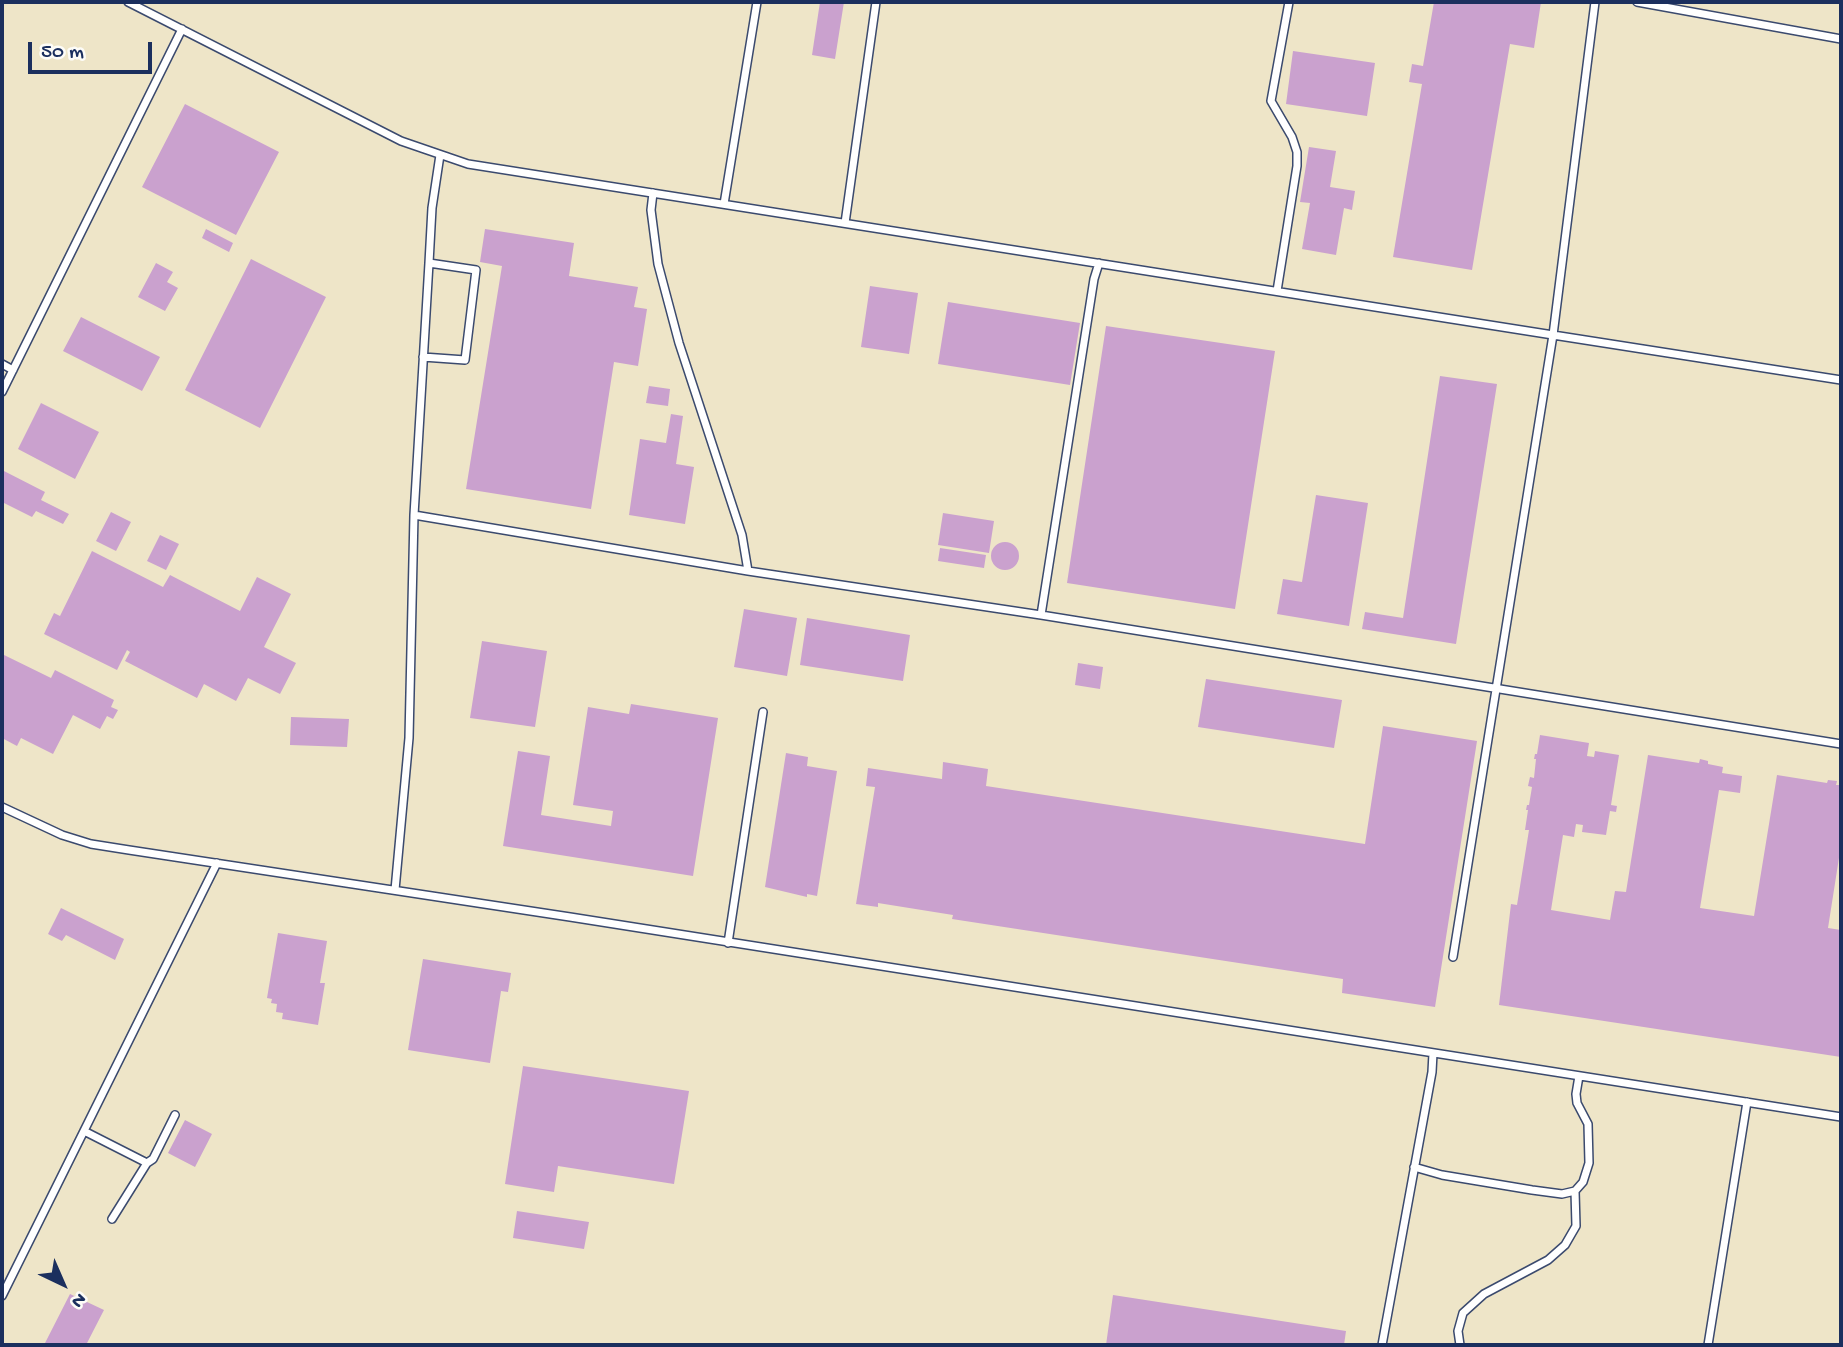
<!DOCTYPE html>
<html>
<head>
<meta charset="utf-8">
<style>
  body { margin:0 }
  #map { position:relative; width:1843px; height:1347px; overflow:hidden; background:#eee5c8; font-family:"Gochi Hand",sans-serif }
  canvas { display:block }
  .frame { position:absolute; inset:0; border:4px solid #1b2f5e; pointer-events:none }
  .north { position:absolute; left:28px; top:1249px; width:70px; height:70px; -webkit-text-stroke:5px #fdfcf7; paint-order:stroke; rotate:136deg; font-size:19px; font-weight:700; line-height:28px; text-align:center; color:#1b2f5e }
  .north::after { content:''; display:block; margin:auto; width:24px; height:32px; background:#1b2f5e; clip-path:polygon(50% 0,100% 100%,50% 72%,0 100%) }
  .scale { position:absolute; left:28px; top:42px; width:124px; height:32px; box-sizing:border-box; border:4px solid #1b2f5e; border-top:0; padding-left:9px; font-size:21px; line-height:24px; white-space:nowrap; color:#1b2f5e; -webkit-text-stroke:5px #fdfcf7; paint-order:stroke }
</style>
</head>
<body>
<div id="map">
<canvas width="1843" height="1347"></canvas>
<div class="frame"></div>
<div class="north">N</div>
<div class="scale">50 m</div>
</div>
<script>
const ctx = document.querySelector('canvas').getContext('2d');
ctx.lineJoin = 'round';
function paint(path, color) { ctx.fillStyle = color; ctx.fill(path, 'evenodd'); }
const poly = rows => new Path2D(rows.map(r => 'M' + r).join(''));
function trace(path, color, width, dash) { ctx.strokeStyle = color; ctx.lineWidth = width; ctx.lineCap = dash ? 'butt' : 'round'; ctx.setLineDash(dash || []); ctx.stroke(path); }
paint(poly([
  [820,2,844,2,835,59,812,55],
  [1434,2,1541,2,1534,48,1510,44,1472,270,1393,257,1422,84,1409,82,1412,64,1423,66],
  [1293,51,1375,63,1367,116,1286,104],
  [185,104,279,152,236,235,142,187],
  [1309,147,1336,151,1330,187,1355,191,1352,210,1344,208,1336,255,1302,249,1310,203,1300,202],
  [206,229,233,243,229,252,202,238],
  [485,229,574,243,569,276,638,287,634,307,647,309,638,366,614,362,591,509,466,489,502,266,480,262],
  [251,259,326,297,260,428,185,390],
  [156,263,173,272,167,282,178,288,165,311,138,297],
  [870,286,918,293,909,354,861,347],
  [948,302,1080,323,1070,385,938,364],
  [81,317,160,357,142,391,63,351],
  [1106,326,1275,351,1235,609,1067,583],
  [1440,376,1497,384,1456,644,1362,629,1365,612,1403,618],
  [649,386,670,389,668,406,646,403],
  [41,403,99,432,75,479,18,449],
  [671,414,683,416,676,464,694,467,685,524,629,515,640,439,666,443],
  [2,470,45,492,41,500,69,514,63,524,36,511,32,517,2,502],
  [1316,495,1368,503,1349,626,1277,614,1283,579,1302,582],
  [111,512,131,522,116,551,96,541],
  [943,513,994,521,989,553,938,545],
  [160,535,179,544,166,570,147,561],
  '991 556a14 14 0 1 1 28 0a14 14 0 1 1-28 0Z',
  [940,548,986,555,984,568,938,561],
  [92,551,163,587,170,575,240,611,257,577,291,594,264,647,296,663,280,694,248,678,236,701,204,684,197,698,125,661,130,652,127,650,117,670,44,634,54,613,60,616],
  [744,609,797,618,787,676,734,667],
  [807,618,910,635,903,681,800,665],
  [482,641,547,651,535,727,470,718],
  [2,654,51,678,55,670,114,700,111,707,118,710,113,719,107,716,100,729,73,715,53,754,21,738,17,746,2,738],
  [1078,663,1103,667,1100,689,1075,685],
  [1206,679,1342,700,1334,748,1198,727],
  [631,704,718,718,693,876,503,846,518,751,550,756,541,815,611,826,613,811,573,805,588,707,629,714],
  [291,717,349,719,347,747,290,745],
  [1383,726,1477,741,1435,1007,1342,993,1343,979,952,919,953,915,878,903,878,907,856,904,875,787,866,786,868,768,942,779,943,762,988,769,986,786,1365,844],
  [1540,735,1589,743,1587,756,1594,757,1595,751,1619,755,1611,805,1617,806,1616,812,1610,811,1606,835,1582,832,1583,825,1576,824,1574,837,1563,835,1551,910,1610,920,1615,891,1626,892,1648,755,1699,763,1700,759,1708,761,1708,764,1723,767,1722,773,1742,776,1740,793,1719,790,1700,908,1754,916,1777,775,1827,783,1828,780,1837,781,1836,785,1841,785,1841,845,1828,928,1841,930,1841,1057,1499,1005,1511,904,1517,905,1529,830,1525,830,1528,810,1526,810,1527,805,1529,805,1532,787,1528,786,1530,777,1534,778,1536,759,1534,759,1535,754,1537,754],
  [786,753,808,757,807,766,837,771,817,896,807,894,807,897,765,887],
  [61,908,124,939,115,960,66,935,62,941,48,934],
  [278,933,327,941,320,983,325,983,318,1025,282,1019,283,1013,276,1012,277,1004,271,1003,272,999,267,998],
  [423,959,511,973,508,992,501,991,490,1063,408,1050],
  [523,1066,689,1091,674,1184,558,1166,554,1192,505,1184],
  [185,1120,212,1134,195,1167,168,1153],
  [517,1211,589,1222,584,1249,513,1238],
  [70,1294,104,1310,86,1345,44,1345],
  [1113,1295,1346,1331,1344,1345,1106,1345]
]), '#caa1ce');
const service = poly([
  [128,2,401,141,468,164,1553,335,1453,957],
  [1595,2,1553,335,1841,380],
  [1637,2,1841,39],
  [653,193,651,210,658,264,679,343,742,535,748,571],
  [724,204,757,2],
  [845,223,876,2],
  [1277,291,1297,166,1297,152,1292,137,1271,101,1289,2],
  [423,357,465,360,476,270,429,263],
  [2,364,13,370],
  [2,392,182,29],
  [414,515,748,571,1041,615,1841,744],
  [1041,615,1094,279,1099,263],
  [2,807,62,835,91,844,129,850,570,917,1841,1117],
  [395,890,409,738,414,515,429,263,432,208,440,155],
  [728,943,763,712],
  [84,1131,147,1163,153,1159,175,1115],
  [1414,1167,1442,1175,1532,1190,1562,1194,1575,1191,1583,1182,1589,1163,1588,1124,1577,1103,1576,1094,1579,1076],
  [112,1219,147,1163],
  [2,1296,217,863],
  [1382,1345,1432,1072,1433,1053],
  [1460,1345,1458,1331,1463,1313,1484,1294,1548,1260,1565,1245,1576,1226,1575,1191],
  [1708,1345,1747,1102]
]);
trace(service, '#3b4a6e', 10);
trace(service, '#fff', 7);
</script>
</body>
</html>
